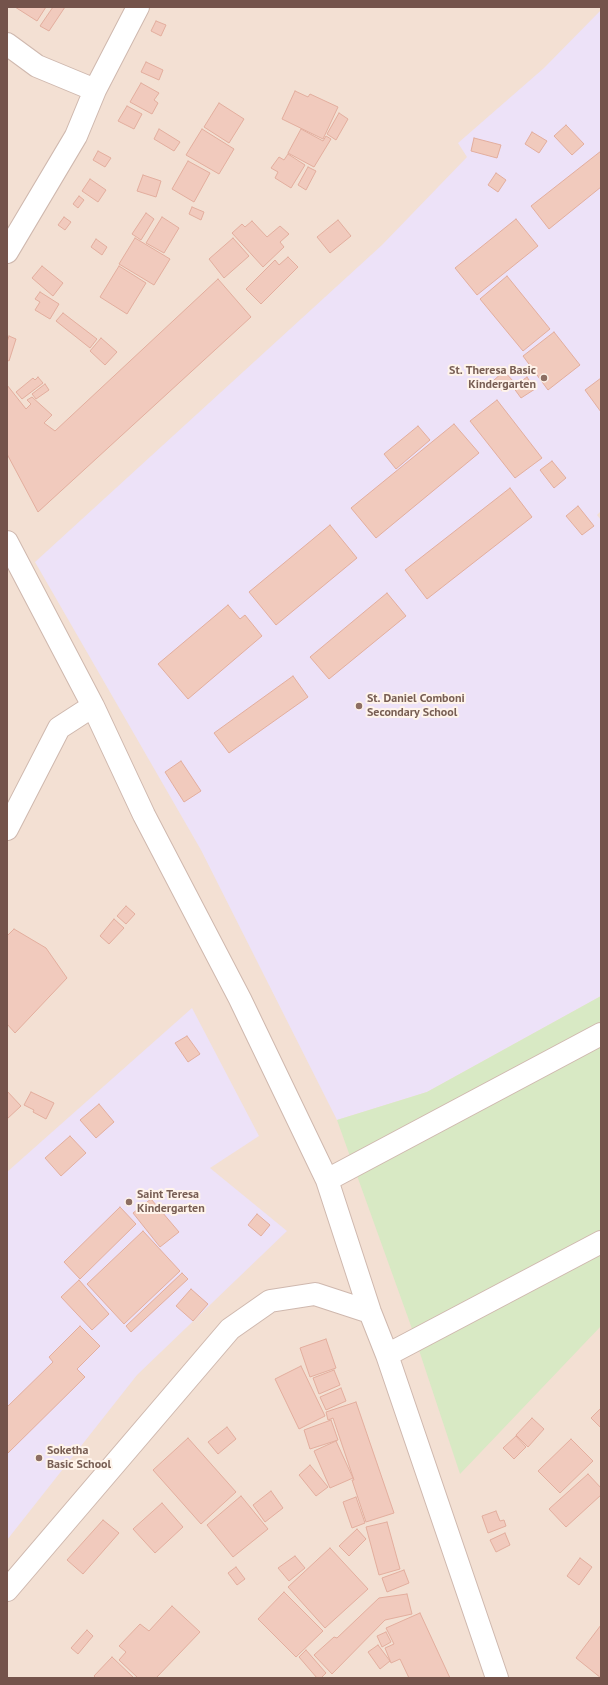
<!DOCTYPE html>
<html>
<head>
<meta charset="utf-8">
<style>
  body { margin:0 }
  #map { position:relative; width:608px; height:1685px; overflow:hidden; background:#fcf0e5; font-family:"PT Sans",sans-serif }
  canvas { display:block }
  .frame { position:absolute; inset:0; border:8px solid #74534b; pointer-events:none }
</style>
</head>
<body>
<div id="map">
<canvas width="608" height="1685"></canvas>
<div class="frame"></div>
</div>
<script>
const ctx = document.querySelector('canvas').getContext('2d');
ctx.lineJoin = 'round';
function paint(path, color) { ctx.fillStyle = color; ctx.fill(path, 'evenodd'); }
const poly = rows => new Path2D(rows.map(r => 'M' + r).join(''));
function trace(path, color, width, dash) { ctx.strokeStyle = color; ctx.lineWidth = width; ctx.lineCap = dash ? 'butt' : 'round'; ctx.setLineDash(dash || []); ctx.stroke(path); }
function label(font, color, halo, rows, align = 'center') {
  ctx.font = font + ' "PT Sans",sans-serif'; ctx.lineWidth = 4; ctx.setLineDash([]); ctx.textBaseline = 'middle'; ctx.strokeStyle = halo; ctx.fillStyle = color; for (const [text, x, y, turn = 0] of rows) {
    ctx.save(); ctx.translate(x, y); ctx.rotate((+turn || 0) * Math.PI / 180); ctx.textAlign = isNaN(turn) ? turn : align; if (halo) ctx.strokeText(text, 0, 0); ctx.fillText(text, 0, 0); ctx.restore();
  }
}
paint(poly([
  [7,7,601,7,601,1678,7,1678]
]), '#f3e0d3');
paint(poly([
  [601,10,601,511,597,515,601,520,601,996,427,1092,337,1120,201,850,35,562,382,245,467,157,458,143,544,68],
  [192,1008,259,1136,210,1168,287,1231,137,1375,7,1540,7,1172]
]), '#ede2f8');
paint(poly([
  [601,996,601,1326,460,1474,411,1326,337,1120,427,1092]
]), '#d8e9c4');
const building = poly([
  [15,7,46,7,37,21,15,7],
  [53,7,65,7,49,31,40,26,53,7],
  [156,21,166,25,161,36,151,31,156,21],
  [146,62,163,70,159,80,141,72,146,62],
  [141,83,159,93,154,100,158,103,152,114,130,102,141,83],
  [295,91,308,97,310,94,338,107,323,139,282,119,295,91],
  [219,103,244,119,229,143,204,127,219,103],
  [127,106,142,114,134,129,118,121,127,106],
  [339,113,348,119,336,140,327,134,339,113],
  [566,125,584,144,572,155,554,136,566,125],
  [159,129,180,142,174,151,154,139,159,129],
  [202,129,234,149,219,174,186,155,202,129],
  [301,129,323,141,326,136,331,139,314,167,288,153,301,129],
  [532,132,547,141,539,153,525,144,532,132],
  [474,138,501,145,497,158,471,151,474,138],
  [98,151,111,158,105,167,93,160,98,151],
  [601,151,601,187,549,229,531,206,601,151],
  [288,154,305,165,291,188,275,178,278,172,271,168,279,157,284,160,288,154],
  [188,161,210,173,194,202,172,189,188,161],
  [308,167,316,171,306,190,298,185,308,167],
  [496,173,506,180,498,192,488,185,496,173],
  [143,175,161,181,156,197,137,191,143,175],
  [90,179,106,190,98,202,82,191,90,179],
  [79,196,84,200,78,208,73,204,79,196],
  [192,207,204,212,201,220,189,214,192,207],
  [146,213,154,219,141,240,132,234,146,213],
  [64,217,71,222,65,230,58,225,64,217],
  [162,217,179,228,164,253,146,243,162,217],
  [516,219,538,246,477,295,455,268,516,219],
  [338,220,351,236,330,253,317,237,338,220],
  [252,221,267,237,280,226,289,234,280,242,284,247,263,267,232,233,242,224,245,227,252,221],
  [135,238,170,259,154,285,119,264,135,238],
  [233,238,249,256,224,278,209,259,233,238],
  [96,239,107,247,102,255,91,247,96,239],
  [288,257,298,267,261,304,246,289,275,260,279,265,288,257],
  [42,266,63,283,53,296,32,278,42,266],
  [119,266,146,283,127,314,100,297,119,266],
  [507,276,550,329,523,351,480,299,507,276],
  [218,279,251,317,38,512,7,454,7,385,26,409,31,404,27,400,32,397,52,415,44,423,55,431,218,279],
  [40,292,59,304,50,319,35,310,40,302,35,299,40,292],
  [63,313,97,339,90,348,56,321,63,313],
  [554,332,580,365,548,390,523,356,554,332],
  [9,336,16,339,9,361,7,360,7,342,9,336],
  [101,338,117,352,105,365,90,351,101,338],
  [504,371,513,381,502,391,493,381,504,371],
  [38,377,43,383,22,399,16,392,33,378,35,380,38,377],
  [527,377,535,389,521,398,513,387,527,377],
  [601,378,601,412,585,390,601,378],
  [45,384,49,390,36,399,32,394,45,384],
  [497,400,542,458,515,478,470,421,497,400],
  [454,424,479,453,376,538,351,508,454,424],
  [418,426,430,440,396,469,384,454,418,426],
  [552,461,566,478,554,488,540,470,552,461],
  [510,488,532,517,427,599,405,570,510,488],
  [578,506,594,526,582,535,566,516,578,506],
  [330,525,357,558,276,625,249,592,330,525],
  [387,593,406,616,329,679,310,657,387,593],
  [228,605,240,619,245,615,262,636,188,699,158,664,228,605],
  [293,676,308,697,229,753,214,733,293,676],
  [181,761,201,791,184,802,165,772,181,761],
  [126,906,135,914,126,924,117,916,126,906],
  [114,919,124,928,109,944,100,936,114,919],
  [14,929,46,948,67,978,15,1033,7,1024,7,936,14,929],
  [187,1036,200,1054,188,1062,175,1043,187,1036],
  [7,1091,21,1106,7,1119,7,1091],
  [31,1092,54,1103,46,1119,33,1112,34,1110,24,1105,31,1092],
  [99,1104,114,1122,96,1138,80,1120,99,1104],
  [70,1136,86,1153,61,1176,45,1158,70,1136],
  [151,1199,179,1232,160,1247,133,1213,151,1199],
  [120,1207,136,1224,80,1279,64,1262,120,1207],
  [257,1214,270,1225,261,1236,248,1225,257,1214],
  [143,1231,180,1271,124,1324,87,1284,143,1231],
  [182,1273,188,1279,131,1332,126,1326,182,1273],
  [79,1280,109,1314,92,1330,61,1297,79,1280],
  [191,1289,208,1304,193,1321,176,1306,191,1289],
  [80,1326,100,1346,77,1369,85,1377,7,1454,7,1407,53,1362,49,1357,80,1326],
  [326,1339,336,1368,310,1377,300,1348,326,1339],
  [301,1366,325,1416,299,1429,275,1379,301,1366],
  [334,1370,340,1385,319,1394,313,1378,334,1370],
  [341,1388,346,1401,326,1410,320,1397,341,1388],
  [356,1402,394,1513,366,1522,352,1480,354,1480,333,1418,328,1420,326,1412,356,1402],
  [601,1408,601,1428,591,1418,601,1408],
  [532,1418,544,1429,528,1447,516,1435,532,1418],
  [331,1420,338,1440,310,1449,304,1430,331,1420],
  [227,1427,236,1439,218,1454,208,1442,227,1427],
  [516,1436,526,1447,514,1459,503,1448,516,1436],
  [188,1438,236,1492,201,1524,153,1470,188,1438],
  [571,1439,593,1461,560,1493,538,1471,571,1439],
  [336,1441,353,1478,330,1488,314,1451,336,1441],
  [310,1465,328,1487,316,1496,299,1475,310,1465],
  [588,1474,601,1488,601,1495,566,1527,549,1509,588,1474],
  [271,1491,283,1508,265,1522,253,1505,271,1491],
  [241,1496,268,1529,233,1557,207,1525,241,1496],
  [356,1497,365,1523,352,1528,343,1502,356,1497],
  [162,1503,183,1527,155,1553,133,1529,162,1503],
  [496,1511,500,1521,504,1520,506,1526,488,1533,482,1516,496,1511],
  [103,1520,119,1533,83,1574,67,1560,103,1520],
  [387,1522,400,1569,379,1575,366,1527,387,1522],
  [357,1529,366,1539,349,1556,339,1546,357,1529],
  [505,1533,510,1545,496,1552,490,1540,505,1533],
  [330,1548,368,1589,325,1628,288,1587,330,1548],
  [295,1556,305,1568,289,1581,278,1568,295,1556],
  [580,1558,592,1567,579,1585,567,1576,580,1558],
  [236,1567,245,1579,237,1585,228,1573,236,1567],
  [404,1570,409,1583,387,1592,382,1578,404,1570],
  [284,1592,323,1631,296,1657,258,1619,284,1592],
  [407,1594,412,1614,385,1620,332,1674,314,1655,334,1637,337,1638,379,1598,407,1594],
  [172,1606,200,1632,156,1678,138,1678,119,1660,126,1652,119,1646,140,1624,149,1631,172,1606],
  [420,1613,450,1678,409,1678,400,1659,391,1663,385,1648,394,1644,386,1628,420,1613],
  [601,1625,601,1678,576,1658,601,1625],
  [87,1630,93,1636,78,1654,71,1648,87,1630],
  [386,1632,391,1642,382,1647,377,1636,386,1632],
  [378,1645,390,1661,380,1669,368,1652,378,1645],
  [306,1650,326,1673,321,1678,317,1678,299,1657,306,1650],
  [112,1657,134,1678,96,1678,94,1676,112,1657]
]);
paint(building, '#f1cabd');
trace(building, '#e3ae9e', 1);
const minor = poly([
  [7,44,37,66,95,90],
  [7,252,76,136,95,90,138,7],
  [7,542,93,706,144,815,240,999,327,1180,370,1312,387,1355,497,1678],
  [7,829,59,728,93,706],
  [327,1180,601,1034],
  [387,1355,601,1242],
  [7,1590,230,1329,270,1301,315,1294,370,1312]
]);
trace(minor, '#cfb8ae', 24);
trace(minor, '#fff', 22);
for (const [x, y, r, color] of [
  [544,378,4,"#8d6e63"],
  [359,706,4,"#8d6e63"],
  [129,1202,4,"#8d6e63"],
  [39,1458,4,"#8d6e63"]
]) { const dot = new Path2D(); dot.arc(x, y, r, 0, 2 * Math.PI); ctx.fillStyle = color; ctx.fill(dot); trace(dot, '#fff4eb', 1.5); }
label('bold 12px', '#785e54', '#fff4eb', [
  ["St. Theresa Basic",536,371,"right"],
  ["Kindergarten",536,385,"right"],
  ["St. Daniel Comboni",367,699],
  ["Secondary School",367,713],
  ["Saint Teresa",137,1195],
  ["Kindergarten",137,1209],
  ["Soketha",47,1451],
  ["Basic School",47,1465]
], 'left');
</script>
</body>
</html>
